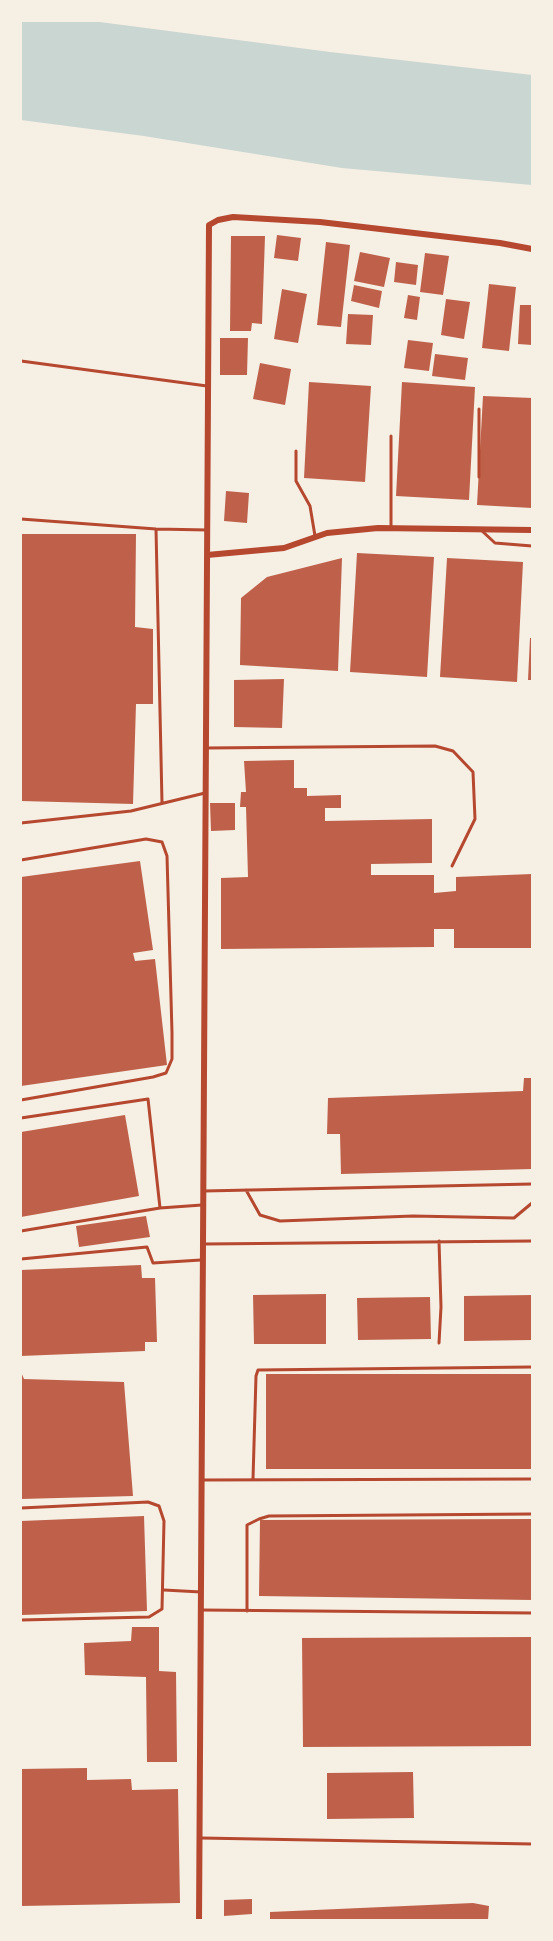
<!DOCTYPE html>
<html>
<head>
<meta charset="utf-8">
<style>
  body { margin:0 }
  #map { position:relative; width:553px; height:1941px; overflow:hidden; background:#f6efe4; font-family:"Fira Sans Condensed",sans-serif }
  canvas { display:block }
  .frame { position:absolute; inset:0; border:22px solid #f6efe4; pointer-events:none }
</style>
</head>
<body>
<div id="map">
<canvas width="553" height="1941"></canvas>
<div class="frame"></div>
</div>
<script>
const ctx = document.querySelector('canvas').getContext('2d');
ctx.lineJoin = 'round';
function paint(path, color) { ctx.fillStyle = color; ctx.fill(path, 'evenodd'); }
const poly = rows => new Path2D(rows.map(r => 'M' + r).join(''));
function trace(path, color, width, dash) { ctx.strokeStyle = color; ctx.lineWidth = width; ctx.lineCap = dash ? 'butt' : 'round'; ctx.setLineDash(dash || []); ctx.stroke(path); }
paint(poly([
  [21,21,92,21,330,52,532,75,532,185,342,168,144,136,21,120]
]), '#c9d6d2');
paint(poly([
  [277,235,301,238,298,261,274,258],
  [231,236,265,236,262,324,252,323,251,331,230,331],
  [326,242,350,245,341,327,317,325],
  [360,252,390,258,384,287,354,281],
  [425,253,449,256,443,295,420,292],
  [396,262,418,265,416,285,394,282],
  [489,284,516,287,509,351,482,348],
  [354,285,382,291,379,308,351,301],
  [282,289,307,294,298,343,274,339],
  [408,295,420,297,417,320,404,318],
  [446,299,470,302,464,339,441,335],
  [520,305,532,305,532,345,518,344],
  [348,314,373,315,371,345,346,344],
  [220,338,248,338,247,375,220,375],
  [408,340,433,343,429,371,404,368],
  [435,354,468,358,465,380,432,376],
  [260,363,291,369,285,405,253,399],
  [309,382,371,386,365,482,304,478],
  [402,382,475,387,469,500,396,496],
  [483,396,532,398,532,508,477,505],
  [226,491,249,493,247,523,224,521],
  [21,534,136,534,135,627,153,629,153,704,136,704,133,804,21,801],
  [357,553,434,557,427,677,350,672],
  [342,558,338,671,240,665,241,598,267,577],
  [447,558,523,562,517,682,440,677],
  [530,638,532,638,532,680,528,680],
  [284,679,282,728,234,727,234,680],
  [294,760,294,788,307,788,307,796,341,795,341,808,325,808,325,821,432,819,432,863,371,864,371,875,434,875,434,893,456,891,456,877,532,874,532,948,454,948,454,929,434,929,434,947,221,949,221,878,248,877,246,807,240,807,241,792,246,792,244,761],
  [210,803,235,803,235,830,211,831],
  [140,861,153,950,133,953,135,961,155,959,167,1065,21,1086,21,877],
  [524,1078,532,1078,532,1169,341,1174,340,1134,327,1134,328,1098,523,1091],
  [125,1115,139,1196,21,1217,21,1132],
  [146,1216,150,1237,79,1247,76,1226],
  [141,1265,142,1278,155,1278,157,1342,145,1342,145,1351,21,1356,21,1270],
  [326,1294,326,1344,254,1344,253,1295],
  [532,1295,532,1340,464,1341,464,1296],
  [430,1297,431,1339,358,1340,357,1298],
  [21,1372,24,1379,124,1382,133,1496,21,1499],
  [266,1374,532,1374,532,1469,266,1469],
  [144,1516,147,1611,21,1615,21,1521],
  [532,1519,532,1600,259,1596,260,1520],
  [132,1627,159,1627,159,1671,176,1672,177,1762,147,1762,146,1677,85,1675,84,1643,131,1641],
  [532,1637,532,1746,303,1747,302,1638],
  [87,1768,87,1780,131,1779,132,1790,178,1789,180,1903,21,1906,21,1769],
  [413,1772,414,1818,327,1819,327,1773],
  [252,1899,252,1914,224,1916,224,1900],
  [473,1903,489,1906,488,1920,270,1920,270,1912]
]), '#bf614a');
trace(poly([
  [21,361,207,386],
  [391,436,391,527],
  [296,451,296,481,310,506,315,536],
  [479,477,479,409],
  [21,519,156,529,208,530],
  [156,529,162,803],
  [481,530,495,543,532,546],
  [206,748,435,746,453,751,473,772,475,819,452,866],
  [21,823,131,811,205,793],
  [21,860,146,839,162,842,167,856,172,1033,172,1059,166,1073,153,1077,21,1100],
  [21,1118,148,1099,160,1208],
  [246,1190,260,1215,280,1221,413,1216,514,1218,532,1203],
  [204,1191,532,1184],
  [21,1231,160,1208,202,1205],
  [204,1244,532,1241],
  [21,1259,147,1247,153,1263,201,1260],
  [439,1343,441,1307,439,1241],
  [253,1479,256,1376,258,1370,532,1367],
  [203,1480,532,1479],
  [21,1508,148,1502,159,1506,164,1521,162,1609,149,1617,21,1620],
  [164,1590,201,1592],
  [201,1610,532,1613],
  [247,1611,247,1525,259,1519,269,1516,532,1514],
  [201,1838,532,1844]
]), '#b5482f', 3);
trace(poly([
  [207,555,284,548,327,533,378,528,532,530],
  [199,1920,209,225,218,220,233,217,320,222,500,243,532,249]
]), '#b5482f', 6);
</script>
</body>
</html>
